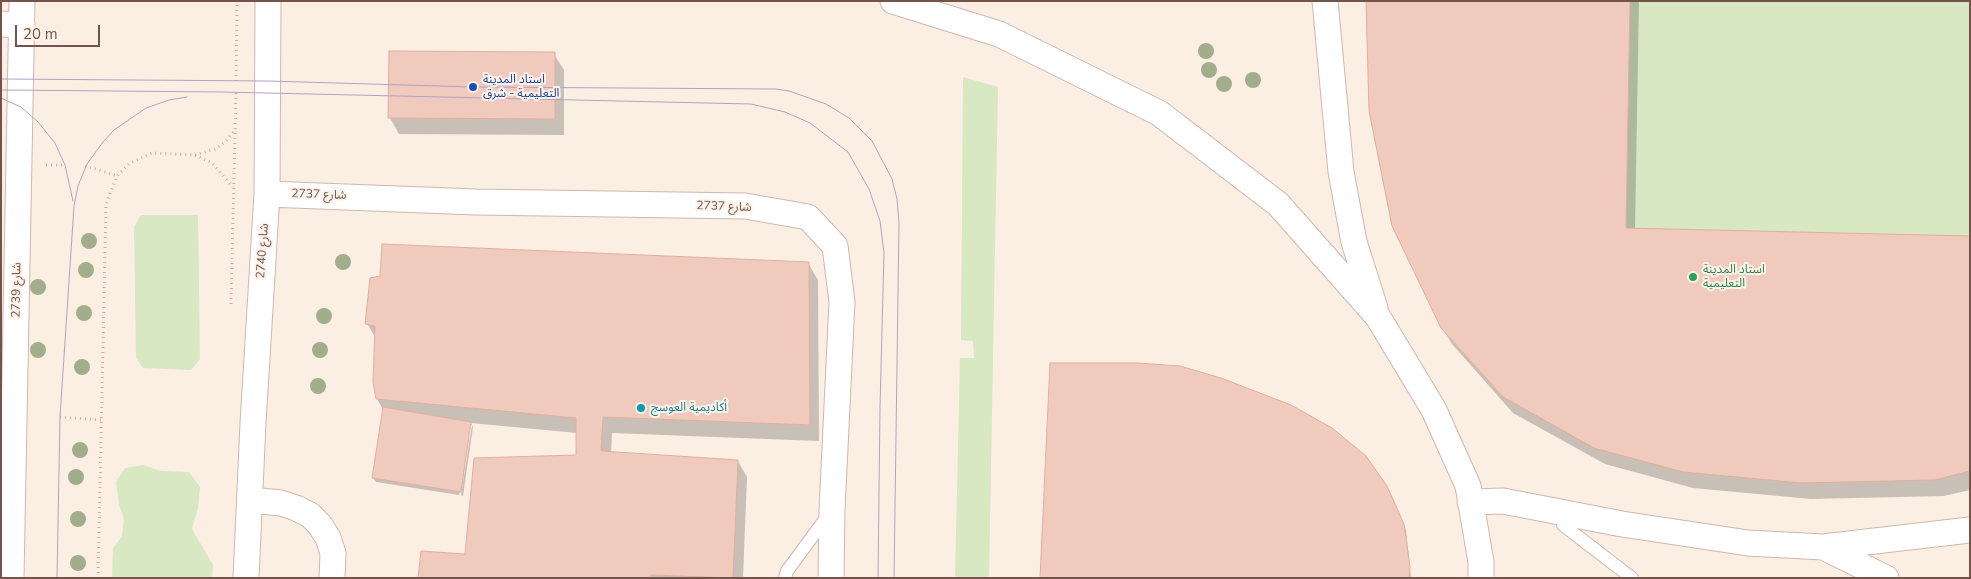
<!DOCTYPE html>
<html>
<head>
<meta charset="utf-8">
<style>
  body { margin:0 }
  #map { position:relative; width:1971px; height:579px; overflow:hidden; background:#fbefe4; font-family:"Nunito Sans",sans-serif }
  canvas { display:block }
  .frame { position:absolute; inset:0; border:2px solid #73534a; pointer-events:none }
  .scale { position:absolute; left:15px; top:25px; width:85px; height:22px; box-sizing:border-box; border:2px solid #73534a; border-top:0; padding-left:6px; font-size:15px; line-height:18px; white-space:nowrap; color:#73534a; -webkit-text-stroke:4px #fef3ea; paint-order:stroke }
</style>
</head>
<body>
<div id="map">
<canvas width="1971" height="579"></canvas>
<div class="frame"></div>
<div class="scale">20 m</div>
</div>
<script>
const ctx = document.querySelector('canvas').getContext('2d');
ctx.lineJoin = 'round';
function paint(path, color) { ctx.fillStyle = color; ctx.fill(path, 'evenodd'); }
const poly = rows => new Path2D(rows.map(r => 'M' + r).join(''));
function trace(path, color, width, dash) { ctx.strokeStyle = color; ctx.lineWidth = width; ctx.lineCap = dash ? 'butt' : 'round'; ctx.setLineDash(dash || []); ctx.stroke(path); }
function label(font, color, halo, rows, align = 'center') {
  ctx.font = font + ' "Nunito Sans","Noto Sans Arabic",sans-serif'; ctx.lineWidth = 4; ctx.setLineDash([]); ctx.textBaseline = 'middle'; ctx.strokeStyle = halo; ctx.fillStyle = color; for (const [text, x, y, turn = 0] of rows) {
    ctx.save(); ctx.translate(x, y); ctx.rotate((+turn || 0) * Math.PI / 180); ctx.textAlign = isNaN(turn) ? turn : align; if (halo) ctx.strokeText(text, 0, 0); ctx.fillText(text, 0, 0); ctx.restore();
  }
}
paint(poly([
  [1366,1,1970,1,1970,471,1935,480,1801,483,1683,472,1594,448,1503,397,1441,328,1392,226,1369,111],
  [963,77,998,87,989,578,955,578,960,358,974,358,973,341,961,340],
  [141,215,198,215,200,359,191,370,143,368,136,358,134,227],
  [143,465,161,471,189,472,200,487,198,508,192,529,213,565,212,578,112,578,113,548,122,536,124,519,119,504,116,482,125,468]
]), '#d7e8c3');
paint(poly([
  [1367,1,1639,1,1635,229,1970,237,1970,490,1944,496,1811,499,1693,488,1605,464,1513,413,1452,344,1442,327],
  [390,52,554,54,564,70,564,135,399,134,390,118],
  [808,263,818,280,819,441,612,433,611,453,738,461,747,477,743,578,420,578,466,555,577,457,577,433,471,423,472,425,469,425,459,495,376,482,373,478,384,411,377,399,376,339,367,323],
  [472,425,473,427,463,496,461,495],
  [1389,492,1406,530,1411,578,1041,578]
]), '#0003');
const building = poly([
  [1366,1,1630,1,1626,228,1970,236,1970,471,1935,480,1801,483,1683,472,1594,448,1503,397,1441,328,1392,226,1369,111,1366,1],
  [389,51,555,52,555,119,388,118,389,51],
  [382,244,809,262,810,425,603,417,601,451,738,460,733,578,651,575,651,578,418,578,421,551,465,554,474,458,576,455,576,418,376,399,373,382,375,326,365,324,370,278,380,276,382,244],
  [1050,363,1138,363,1180,366,1221,378,1291,405,1332,428,1366,456,1387,486,1404,524,1410,567,1409,578,1040,578,1050,363],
  [383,407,471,422,461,492,372,478,383,407]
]);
paint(building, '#f0cabc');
trace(building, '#e2ae9d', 1);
const lane = poly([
  [1563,525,1632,578],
  [785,578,787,571,829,514]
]);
const street = poly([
  [893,1,999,34,1159,113,1278,204,1378,317,1434,410,1468,486,1481,562,1481,578],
  [1325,1,1341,172,1354,242,1375,308],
  [1,24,22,25],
  [267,194,476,202,745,206,808,217,835,246,842,302,832,510,831,578],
  [250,500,281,503,296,508,310,515,320,525,328,538,333,553,332,578],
  [1470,502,1503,501,1622,524,1748,543,1823,547,1970,530],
  [1823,547,1886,578],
  [11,578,22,1],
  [246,578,253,423,267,194,268,1]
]);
trace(lane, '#ceb7ae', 14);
trace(street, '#ceb7ae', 27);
trace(poly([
  [236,81,237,1],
  [195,155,215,149,225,142,235,130],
  [46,165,65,165],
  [85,167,93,168,117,176],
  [231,304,236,93],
  [60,417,101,420],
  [98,578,106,204,117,176,130,163,152,153,195,155,212,163,233,187]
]), '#d5ada0', 3, [1, 4]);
trace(lane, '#fff', 12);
trace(street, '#fff', 25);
trace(poly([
  [1,79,268,81,473,87,776,89,789,91,826,104,849,118,872,141,892,179,897,199,899,223,894,578],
  [1,90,222,92,751,104,785,112,810,123,848,152,869,189,880,221,884,253,880,407,878,578],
  [1,98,21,107,38,122,55,143,65,165,73,201],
  [57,578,60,417,74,206,78,186,87,164,103,142,114,130,146,108,169,100,187,97]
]), '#b0a3c4', 1);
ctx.fillStyle = '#a2ae8b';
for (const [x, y] of [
  [1206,51],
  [1209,70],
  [1253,80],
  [1224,84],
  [89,241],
  [343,262],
  [86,270],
  [38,287],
  [84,313],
  [324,316],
  [38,350],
  [320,350],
  [82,367],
  [318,386],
  [80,450],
  [76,477],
  [78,519],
  [78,563]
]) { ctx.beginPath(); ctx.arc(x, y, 8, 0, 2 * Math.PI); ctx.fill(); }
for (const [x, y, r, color] of [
  [473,87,5,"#1a4fb4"],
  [1693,277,5,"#2e9e5b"],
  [641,408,5,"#0f9aa8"]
]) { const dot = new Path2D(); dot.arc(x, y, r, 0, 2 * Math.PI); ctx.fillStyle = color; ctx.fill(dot); trace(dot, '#fef3ea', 2); }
label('12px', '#164399', '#fef3ea', [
  ["استاد المدينة",483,80],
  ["التعليمية - شرق",483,94]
], 'left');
label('12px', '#73534a', '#fef3ea', [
  ["شارع 2737",319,195,2],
  ["شارع 2737",724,207,2],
  ["شارع 2740",263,251,-86],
  ["شارع 2739",17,290,-89]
]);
label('12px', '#27864d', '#fef3ea', [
  ["استاد المدينة",1703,270],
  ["التعليمية",1703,284]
], 'left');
label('12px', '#0d838f', '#fef3ea', [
  ["أكاديمية العوسج",651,408]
], 'left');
</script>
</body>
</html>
